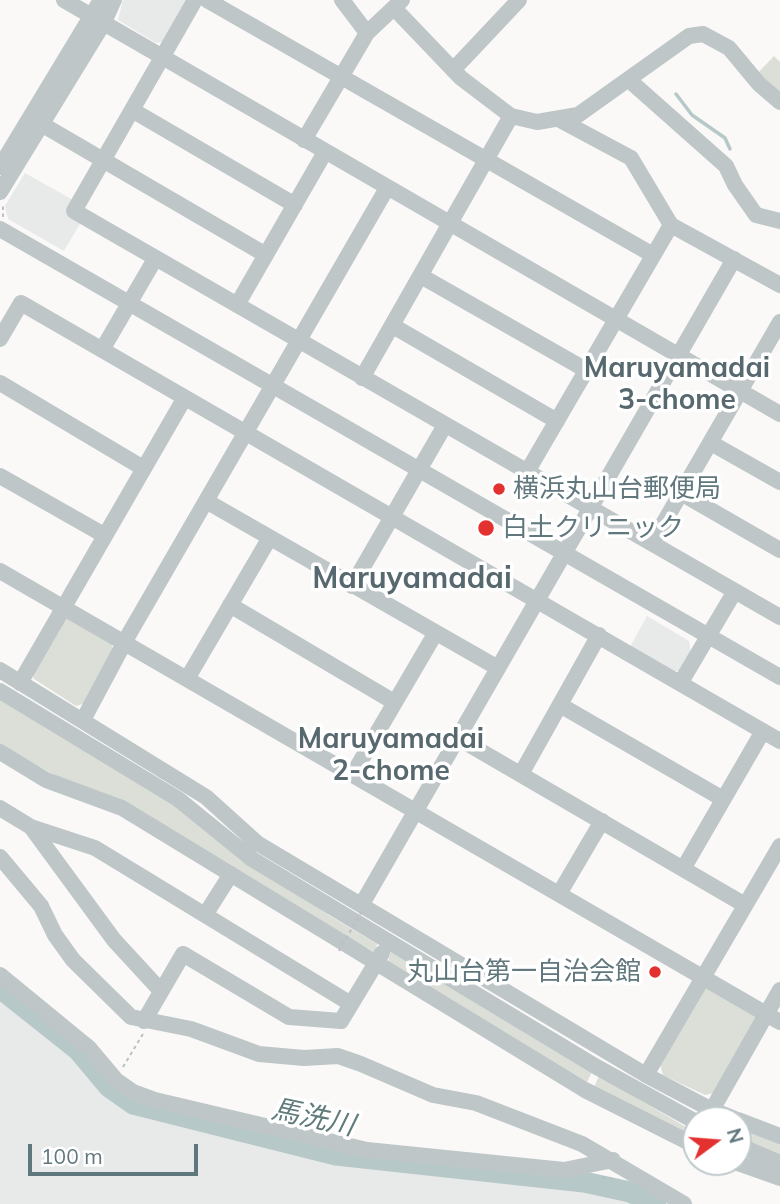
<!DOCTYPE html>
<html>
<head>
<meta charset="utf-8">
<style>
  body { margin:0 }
  #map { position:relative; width:780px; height:1204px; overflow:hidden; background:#faf9f8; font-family:Mulish,sans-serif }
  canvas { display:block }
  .north { position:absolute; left:682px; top:1106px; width:70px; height:70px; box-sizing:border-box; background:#fff; border:2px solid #bfc9cb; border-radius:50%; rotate:74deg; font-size:19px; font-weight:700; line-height:28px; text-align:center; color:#60777d }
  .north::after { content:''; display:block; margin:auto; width:24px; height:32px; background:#e2312f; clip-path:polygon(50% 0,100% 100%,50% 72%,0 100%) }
  .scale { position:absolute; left:28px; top:1144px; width:170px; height:32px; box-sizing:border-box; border:4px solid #60777d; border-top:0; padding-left:9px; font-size:21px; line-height:24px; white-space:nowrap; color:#60777d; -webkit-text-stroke:5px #fff; paint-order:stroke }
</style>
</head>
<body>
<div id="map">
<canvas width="780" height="1204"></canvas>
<div class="north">N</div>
<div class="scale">100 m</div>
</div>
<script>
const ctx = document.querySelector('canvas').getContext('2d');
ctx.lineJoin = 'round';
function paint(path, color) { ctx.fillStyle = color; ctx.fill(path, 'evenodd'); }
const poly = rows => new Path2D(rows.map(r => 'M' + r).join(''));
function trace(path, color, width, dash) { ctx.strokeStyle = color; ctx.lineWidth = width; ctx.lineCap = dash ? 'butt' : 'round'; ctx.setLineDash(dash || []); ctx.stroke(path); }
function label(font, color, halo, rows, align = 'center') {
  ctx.font = font + ' Mulish,"Noto Sans JP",sans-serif'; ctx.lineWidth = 7; ctx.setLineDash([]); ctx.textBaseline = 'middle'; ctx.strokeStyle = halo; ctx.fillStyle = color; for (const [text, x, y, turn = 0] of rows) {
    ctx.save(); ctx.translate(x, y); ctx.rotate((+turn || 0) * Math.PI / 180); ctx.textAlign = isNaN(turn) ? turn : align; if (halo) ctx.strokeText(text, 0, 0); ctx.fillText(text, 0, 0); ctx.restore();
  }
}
paint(poly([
  [123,0,187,0,162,42,156,43,118,20],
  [25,173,73,200,66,213,81,222,64,251,8,219,5,206],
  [647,616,689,641,691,653,681,670,673,672,630,647],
  [0,995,71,1053,122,1104,143,1113,372,1165,590,1188,624,1194,645,1204,0,1204]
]), '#e8e9e9');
paint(poly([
  [774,56,780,62,780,98,757,74],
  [70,617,111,641,114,654,86,703,76,706,34,679,32,671,61,621],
  [0,695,117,765,330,916,377,944,375,952,0,745],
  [391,950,592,1072,587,1082,388,962],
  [701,989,711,989,756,1016,758,1023,715,1093,705,1095,663,1075,659,1061],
  [599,1076,696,1133,696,1141,594,1087],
  [738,1129,780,1144,780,1156,738,1139]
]), '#dbdfd7');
trace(poly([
  [676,94,692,115,725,138,730,149]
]), '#b6c8c8', 3.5);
trace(poly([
  [0,988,78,1050,109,1087,133,1104,336,1155,584,1182,630,1192,656,1204]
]), '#b6c8c8', 21);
trace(poly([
  [3,217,3,206],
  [123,1067,143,1034],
  [705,1162,724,1170],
  [602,1177,614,1179]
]), '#bbc0c2', 2, [3.5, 3.5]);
trace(poly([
  [64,0,780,414],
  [195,0,74,211,780,617],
  [207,0,653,255],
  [342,0,367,33],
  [394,8,461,78,511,116,537,122,578,115,689,36,703,34,729,48,759,84,780,102],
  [453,70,519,0],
  [629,80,726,166,735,185,756,215,780,221],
  [132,110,295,205],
  [31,118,266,255],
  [560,120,631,158,671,225,780,285],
  [304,140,367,33,402,0],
  [0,167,101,0],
  [0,192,103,24,114,0],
  [0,229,780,677],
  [421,276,586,370],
  [237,305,325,152],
  [393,326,557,421],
  [0,339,21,303,780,741],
  [102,350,155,259],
  [362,378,511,116],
  [0,383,143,468],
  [711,443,780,482],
  [527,472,671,225],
  [0,476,104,535],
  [681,493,780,550],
  [206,501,498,668],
  [652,543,780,322],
  [0,571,780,1022],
  [352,586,445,425],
  [230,605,394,702],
  [0,670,206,797,257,843,646,1075,712,1110,737,1120],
  [187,679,269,539],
  [681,682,735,591],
  [20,683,184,399],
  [0,691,178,799,252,859,595,1066,696,1122],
  [560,705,723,799],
  [83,720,129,634,387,188],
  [458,738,745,905],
  [0,752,46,780,122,808,585,1090,696,1146],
  [353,774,435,634],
  [521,774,599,635],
  [0,808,31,827,95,848,351,1004],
  [31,827,114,940,161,991],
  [0,857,41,906,55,935,73,960,131,1017,191,1029,259,1054,304,1058,338,1056,361,1064,433,1095,476,1103,582,1144,684,1204],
  [683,869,763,731],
  [559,894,602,821],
  [362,904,734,259],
  [205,915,231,874],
  [0,975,89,1048,116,1080,133,1092,155,1100,367,1150,564,1170,613,1160],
  [144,1021,183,954,289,1017,341,1021,382,953],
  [646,1075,780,846],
  [712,1110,780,990],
  [738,1120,780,1136],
  [738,1145,780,1163],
  [735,1162,780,1178]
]), '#bec6c8', 16);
trace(poly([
  [339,951,362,911]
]), '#bbc0c2', 2, [3.5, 3.5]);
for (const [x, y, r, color] of [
  [499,489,7,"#e2312f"],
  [486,528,9,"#e2312f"],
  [655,972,7,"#e2312f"]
]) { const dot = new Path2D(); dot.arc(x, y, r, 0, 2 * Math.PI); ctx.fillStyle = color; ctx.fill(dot); trace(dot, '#fff', 2.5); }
label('26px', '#60777d', '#fff', [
  ["横浜丸山台郵便局",513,489],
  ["白土クリニック",502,528],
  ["丸山台第一自治会館",641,972,"right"]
], 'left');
label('bold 28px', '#57696e', '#fff', [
  ["Maruyamadai",677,369],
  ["3-chome",677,401],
  ["Maruyamadai",391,740],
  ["2-chome",391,772]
]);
label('italic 28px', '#607b7c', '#fff', [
  ["馬洗川",313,1118,12]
]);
label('bold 30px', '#57696e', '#fff', [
  ["Maruyamadai",412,579]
]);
</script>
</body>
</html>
